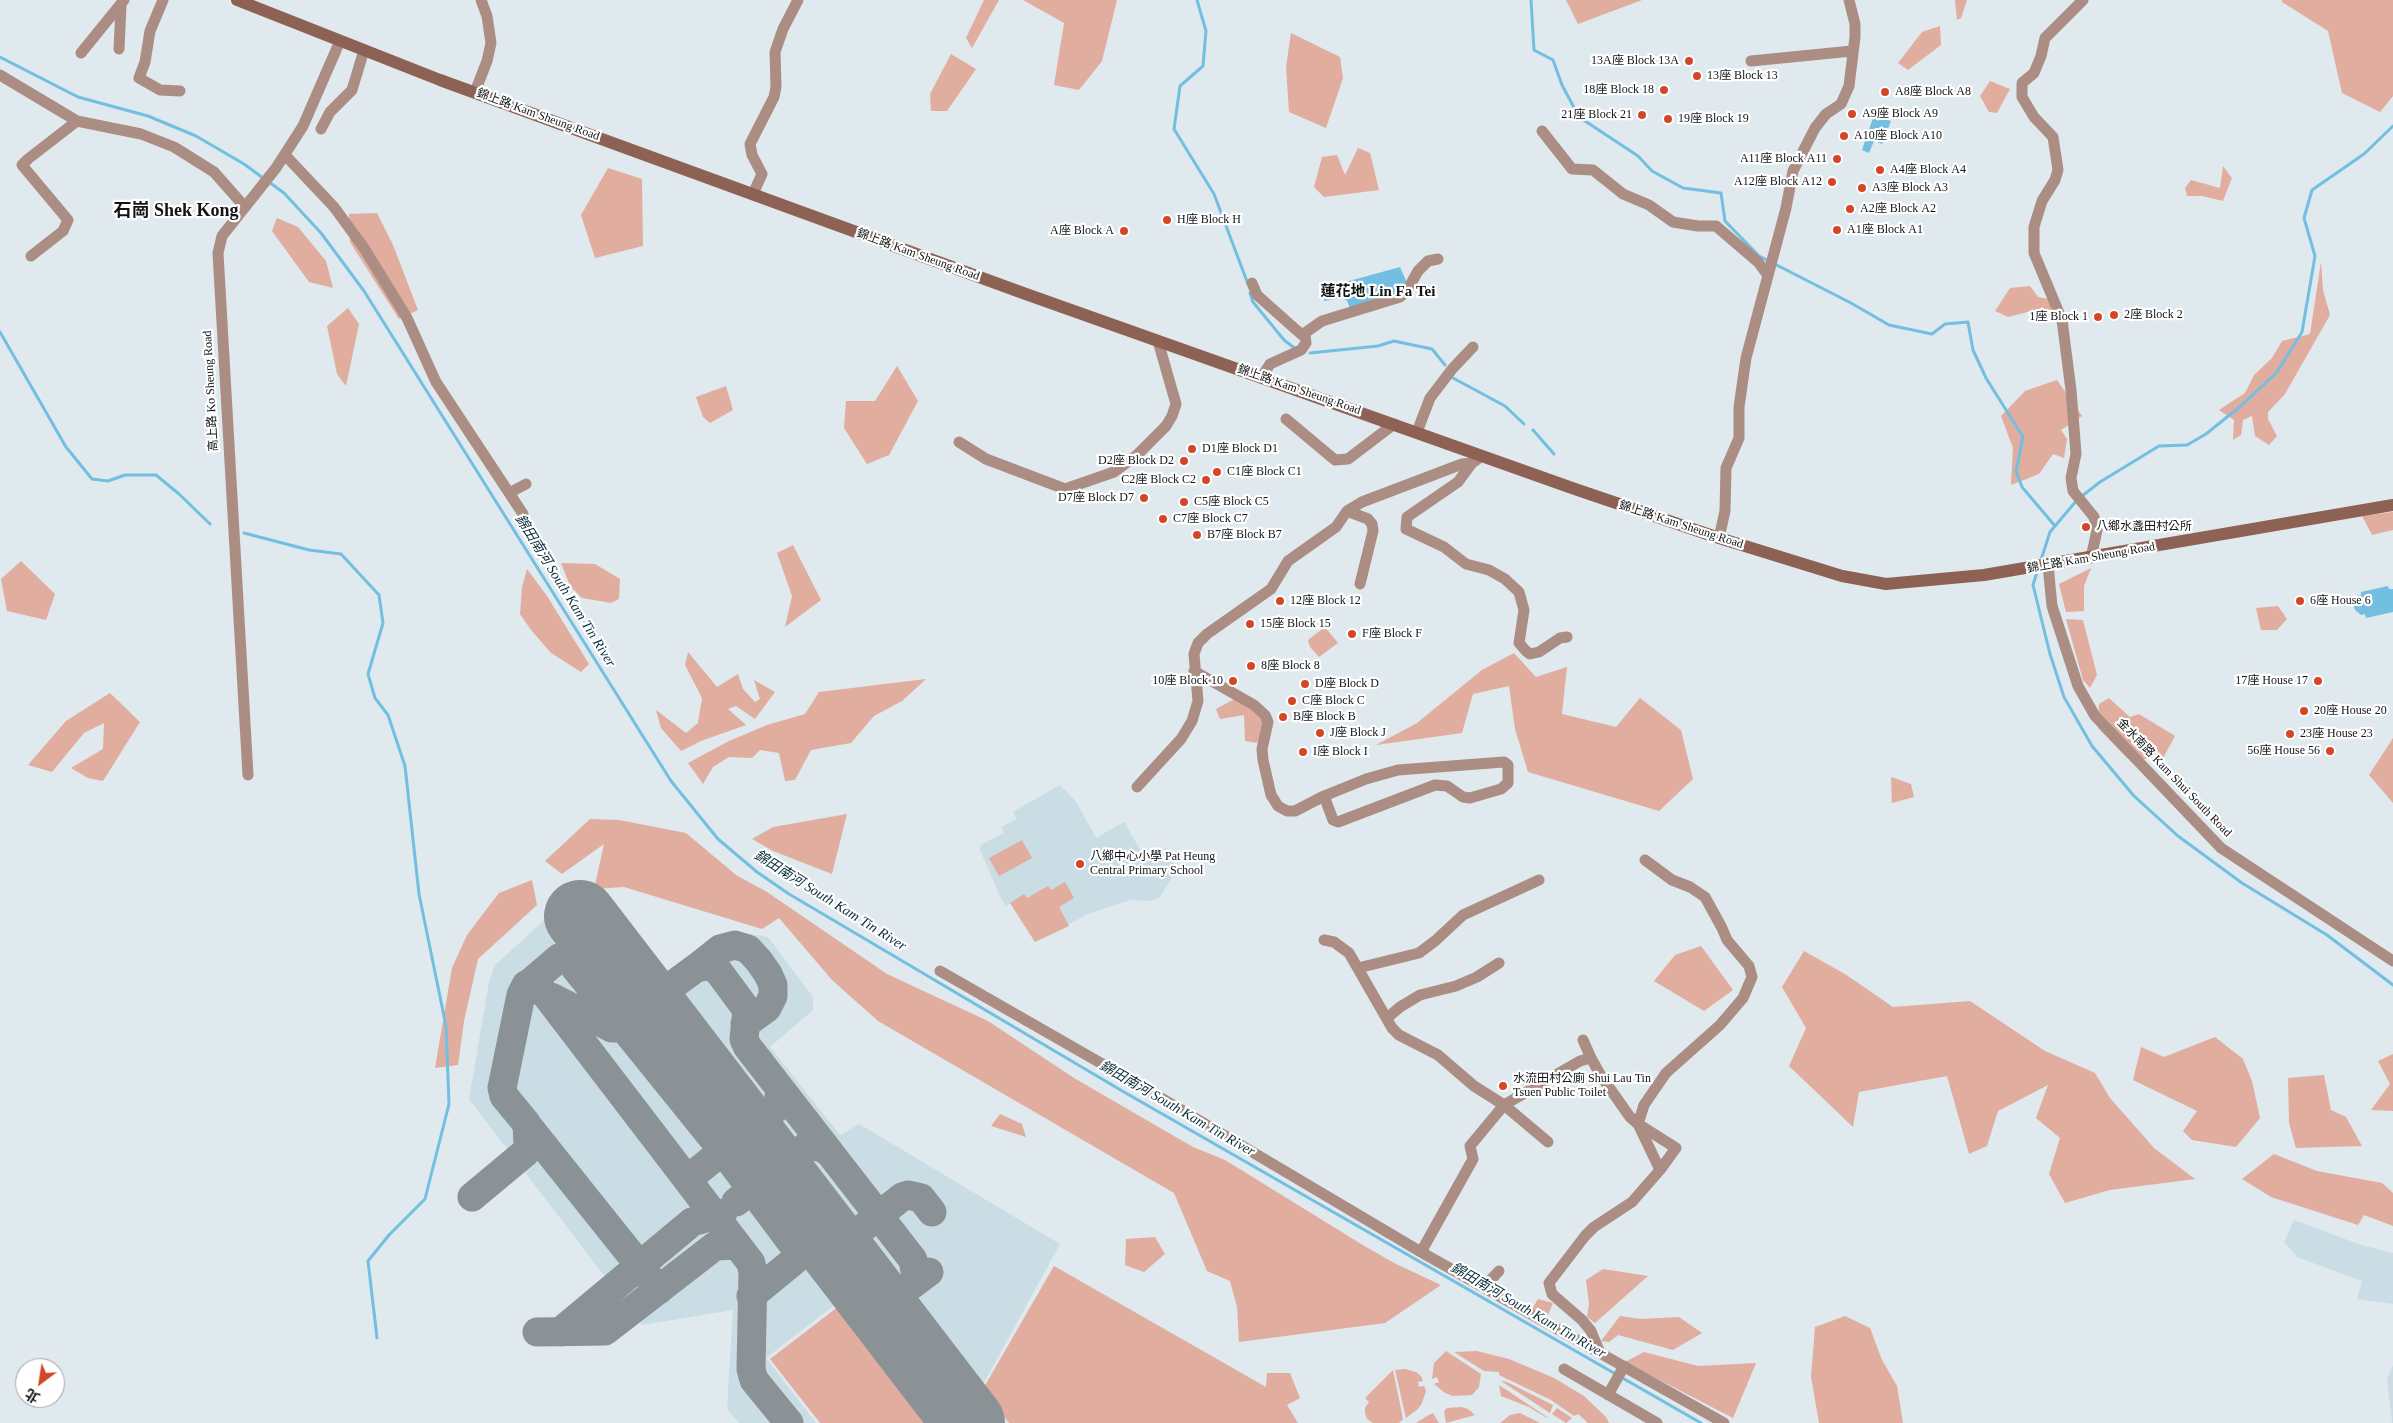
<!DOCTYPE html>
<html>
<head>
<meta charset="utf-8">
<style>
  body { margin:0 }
  #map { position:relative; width:2393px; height:1423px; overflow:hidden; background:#dfe9ee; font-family:"Times New Roman","Noto Sans TC",serif }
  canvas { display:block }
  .north { position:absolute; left:15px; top:1358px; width:50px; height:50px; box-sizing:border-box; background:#fff; border:1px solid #9fa1a1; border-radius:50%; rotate:211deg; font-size:14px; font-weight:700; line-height:20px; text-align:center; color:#101415 }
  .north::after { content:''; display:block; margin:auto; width:18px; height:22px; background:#d24826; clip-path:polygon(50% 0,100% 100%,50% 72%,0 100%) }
</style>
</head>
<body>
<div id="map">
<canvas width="2393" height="1423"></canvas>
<div class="north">北</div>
</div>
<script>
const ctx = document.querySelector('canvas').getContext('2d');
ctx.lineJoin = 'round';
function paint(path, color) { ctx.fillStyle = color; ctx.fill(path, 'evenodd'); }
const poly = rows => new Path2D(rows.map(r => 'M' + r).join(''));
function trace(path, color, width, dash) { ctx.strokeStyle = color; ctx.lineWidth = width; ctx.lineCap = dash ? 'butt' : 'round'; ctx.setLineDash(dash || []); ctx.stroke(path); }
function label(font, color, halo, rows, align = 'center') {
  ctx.font = font + ' "Times New Roman","Noto Sans TC",serif'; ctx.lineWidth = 4.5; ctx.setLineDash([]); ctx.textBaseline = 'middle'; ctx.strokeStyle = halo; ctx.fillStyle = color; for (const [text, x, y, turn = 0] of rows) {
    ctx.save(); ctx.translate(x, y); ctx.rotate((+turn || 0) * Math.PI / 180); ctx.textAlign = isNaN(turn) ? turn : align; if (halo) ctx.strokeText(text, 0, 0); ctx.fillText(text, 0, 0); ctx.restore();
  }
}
paint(poly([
  [1060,785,1076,802,1096,838,1124,822,1145,858,1167,848,1177,869,1160,897,1151,901,1131,900,1090,913,1035,942,1011,903,1006,906,1000,896,980,850,981,845,1004,833,1001,827,1017,819,1013,812],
  [546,919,841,1300,766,1358,816,1423,739,1423,727,1409,733,1310,642,1325,469,1099,489,982,495,965],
  [731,931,768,937,813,997,813,1010,770,1047,840,1135,859,1124,1060,1244,982,1386,922,1304,666,974],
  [2294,1220,2361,1245,2393,1253,2393,1304,2357,1299,2362,1281,2297,1257,2284,1242],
  [2393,1365,2393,1423,2392,1423,2387,1380]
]), '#cadce4');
paint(poly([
  [984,0,999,0,972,48,966,38],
  [1023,0,1117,0,1102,61,1079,90,1054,85,1064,23],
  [1566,0,1642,0,1578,24],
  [1955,0,1967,0,1961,18,1957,20],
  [2282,0,2393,0,2393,96,2380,112,2342,93,2328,31,2282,2],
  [1940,26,1941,45,1908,70,1898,63,1922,32],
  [1291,33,1340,57,1343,78,1326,128,1289,112,1286,67],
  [951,54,976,69,947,111,931,111,930,94],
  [1990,81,2010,89,1997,113,1989,112,1980,96],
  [1358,148,1370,153,1379,190,1324,197,1314,187,1322,157,1337,155,1345,175],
  [2223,166,2232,178,2223,201,2202,196,2187,196,2185,188,2191,180,2220,188],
  [608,168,642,179,643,246,595,258,581,215],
  [377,213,393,245,418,310,399,319,350,242,349,214],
  [277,218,298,227,326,261,333,288,309,282,272,231],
  [2321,262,2323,290,2330,315,2285,394,2268,412,2268,419,2277,436,2269,445,2255,436,2252,416,2243,420,2241,435,2233,440,2234,420,2219,410,2245,393,2254,375,2272,358,2282,341,2310,334],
  [2030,286,2038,297,2059,301,2054,318,2031,311,2008,317,1995,311,2010,288],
  [348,308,359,324,346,386,337,374,327,326],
  [897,366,918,401,889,455,867,464,844,428,846,401,875,401],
  [2057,380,2082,416,2061,430,2067,439,2064,458,2053,454,2039,474,2011,485,2013,448,2001,416,2025,391],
  [726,386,733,410,710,423,703,417,696,397],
  [2393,512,2393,530,2372,535,2362,516],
  [793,545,821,600,785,627,792,596,777,553],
  [21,561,55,594,46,620,7,611,1,579],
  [561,563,595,564,620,579,619,599,611,603,582,598,570,586],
  [2091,568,2084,586,2084,611,2066,612,2059,584],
  [527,569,547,596,589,664,581,672,551,653,531,630,520,614,522,587],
  [2278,606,2287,619,2277,630,2261,630,2256,608],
  [2066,619,2083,620,2097,675,2090,688,2083,680],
  [1325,627,1338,643,1319,657,1310,647,1308,640],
  [688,652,717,687,738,674,743,689,755,702,760,699,754,680,775,692,755,719,736,706,728,709,746,725,701,741,681,751,661,728,656,710,686,733,698,723,702,698,685,665],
  [1514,653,1536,677,1567,667,1562,714,1616,727,1640,698,1681,730,1693,779,1659,811,1528,772,1515,729,1509,686,1473,694,1462,733,1376,745,1417,723,1482,670],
  [926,679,902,701,874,716,851,743,811,750,795,780,785,781,779,753,760,750,752,758,729,757,713,767,703,784,688,763,729,741,767,725,805,714,819,692],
  [110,693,140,722,103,781,88,778,71,768,103,749,104,723,84,733,52,772,28,765,66,721],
  [1238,697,1254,709,1265,725,1257,743,1245,741,1244,715,1220,719,1216,709],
  [2109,698,2130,717,2139,714,2175,736,2162,760,2127,758,2098,728,2099,704],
  [2393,738,2393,803,2369,775],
  [1891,777,1911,784,1914,797,1892,803],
  [847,814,832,874,773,851,752,839,773,827],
  [590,819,619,820,686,833,736,875,767,892,887,974,988,1021,1074,1078,1193,1147,1225,1160,1366,1247,1396,1264,1441,1285,1385,1323,1239,1342,1237,1307,1230,1281,1207,1271,1174,1193,878,1021,832,980,779,918,762,929,624,887,594,889,604,844,562,874,545,861],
  [1022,840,1032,858,999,876,989,858],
  [532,880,537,905,478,959,464,1021,458,1065,435,1068,452,968,467,935,499,893],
  [1065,882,1074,898,1059,907,1069,926,1035,942,1010,903,1024,894,1027,898,1048,886,1051,890],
  [1701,946,1733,990,1704,1011,1654,981,1675,955],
  [1804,951,1845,974,1893,1007,1970,1001,2045,1051,2095,1073,2110,1098,2154,1148,2195,1179,2110,1190,2065,1203,2049,1174,2060,1138,2036,1118,2048,1085,1998,1111,1987,1146,1969,1154,1947,1076,1859,1092,1853,1127,1789,1066,1806,1028,1782,987],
  [2215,1037,2243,1059,2252,1081,2260,1118,2236,1147,2192,1140,2183,1131,2197,1111,2133,1080,2141,1047,2164,1057],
  [2393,1054,2393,1111,2371,1110,2390,1084,2378,1061],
  [2324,1075,2331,1110,2346,1117,2362,1146,2296,1148,2289,1123,2288,1078],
  [1000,1114,1022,1124,1026,1137,991,1126],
  [2274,1154,2317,1171,2382,1183,2393,1193,2393,1226,2364,1215,2358,1225,2271,1197,2242,1179],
  [1155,1237,1165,1254,1144,1272,1125,1265,1126,1239],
  [1054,1266,1266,1387,1267,1373,1290,1373,1300,1398,1287,1405,1298,1423,1009,1423,983,1389],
  [1603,1269,1648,1276,1595,1323,1587,1317,1589,1304,1586,1280],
  [1538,1299,1553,1303,1548,1315,1532,1309],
  [843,1303,935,1423,820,1423,770,1359],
  [1620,1316,1641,1319,1679,1317,1702,1333,1673,1350,1618,1335,1609,1342,1601,1341],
  [1845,1316,1870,1328,1882,1360,1897,1386,1903,1423,1819,1423,1811,1377,1815,1327],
  [1446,1351,1481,1374,1479,1387,1472,1395,1453,1396,1445,1393,1434,1384,1439,1382,1437,1377,1432,1379,1434,1363],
  [1477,1351,1509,1359,1554,1378,1584,1396,1606,1417,1609,1423,1588,1423,1578,1414,1574,1416,1551,1400,1499,1375,1499,1372,1484,1371,1454,1352],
  [1644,1352,1698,1366,1756,1363,1733,1418,1625,1362],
  [1405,1369,1416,1372,1421,1376,1423,1381,1418,1382,1419,1387,1424,1386,1426,1391,1422,1403,1418,1409,1406,1418,1395,1370],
  [1393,1370,1403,1419,1399,1423,1373,1423,1367,1419,1365,1413,1365,1408,1369,1402,1365,1398],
  [1501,1381,1507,1382,1553,1405,1550,1413],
  [1499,1385,1547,1417,1547,1418,1529,1407,1501,1396],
  [1461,1407,1468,1409,1475,1415,1446,1423,1444,1411,1447,1408],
  [1557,1408,1572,1418,1566,1423,1552,1414],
  [1433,1413,1439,1423,1416,1423,1427,1416],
  [1520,1413,1540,1423,1500,1423,1510,1415]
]), '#e0ad9f');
paint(poly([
  [1874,115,1891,121,1882,144,1874,141,1869,153,1862,150],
  [1400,267,1407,283,1400,292,1351,310,1347,301,1342,298,1324,301,1325,292,1342,283],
  [2388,586,2389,589,2393,589,2393,612,2366,618,2365,614,2361,615,2355,610,2353,604,2358,599,2357,596,2361,595,2361,592]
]), '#72bfe1');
trace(poly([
  [1197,0,1206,31,1203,66,1180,86,1174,129,1214,194,1248,284],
  [1531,0,1534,50,1553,60,1562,85,1579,117,1638,156,1652,171,1683,188,1721,193,1725,221,1759,256,1851,303,1889,325,1932,334,1945,324,1968,322,1973,350,1986,378,2023,437,2016,471,2022,487,2055,526],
  [0,57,78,97,148,116,196,136,244,164,263,178],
  [269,182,284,193,321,233,364,291,671,781,718,839,757,872,789,894,1124,1092,1701,1423],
  [1250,293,1253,302,1284,340,1296,349],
  [0,332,66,447,92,479,108,481,125,475,156,475,179,494,210,524],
  [1310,353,1378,346,1394,341,1432,349,1445,365],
  [1453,378,1505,406,1524,424],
  [1533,430,1554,454],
  [2082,496,2100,482,2159,446,2187,445,2206,434,2242,405,2277,372,2302,332,2315,256,2304,218,2312,190,2364,154,2393,126],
  [244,533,309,550,341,554,379,595,383,623,368,674,375,698,388,715,405,766,419,894,446,1026,449,1104,425,1199,389,1235,368,1261,377,1338],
  [2040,563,2050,532,2077,500],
  [2038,569,2033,585,2050,654,2064,697,2092,746,2134,796,2178,836,2242,883,2327,935,2393,985]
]), '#72bfe1', 3);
trace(poly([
  [696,968,720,949,735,945,748,949,759,961,768,974,773,985,773,996,767,1008,745,1024],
  [531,982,559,958,567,958,723,1151,797,1250,796,1259,751,1296],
  [551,997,612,1028,618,1028,641,1019,652,1010,662,993,696,968,710,965,719,972,747,1010,744,1039,747,1046,913,1260,916,1277,913,1283],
  [640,1043,701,1073],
  [524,1121,659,1290],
  [690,1183,694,1174,775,1109,778,1105,780,1089],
  [472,1197,526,1152,528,1145,527,1124,504,1096,502,1088,521,995,526,985,531,982,546,995,751,1263,753,1273,751,1369,754,1380,789,1423],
  [736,1202,807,1146,821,1147,830,1153],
  [863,1228,902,1197,908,1195,921,1198,932,1212],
  [881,1308,929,1272],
  [537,1332,605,1331,715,1246,737,1245],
  [560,1332,692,1222,723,1213],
  [941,1386,948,1423]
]), '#8a9296', 29);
trace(poly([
  [580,916,969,1423]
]), '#8a9296', 72);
trace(poly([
  [163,0,150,31,145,62,139,78,160,90,180,91],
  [2083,0,2045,38,2041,56,2034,73,2022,83,2022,97,2034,117,2053,137,2058,170,2055,180,2042,201,2034,227,2034,253,2062,320,2071,390,2076,454,2071,478,2073,491,2094,517,2097,530,2091,558],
  [119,49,121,5],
  [81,53,124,0],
  [1751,61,1852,51],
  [0,75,77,121,141,134,174,147,214,172,244,206],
  [475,92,487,61,491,43,487,16,481,0],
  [321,129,330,112,352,90,364,50],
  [1542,131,1572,169,1593,170,1623,194,1649,205,1673,222,1698,226,1716,226,1758,262,1767,274],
  [285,155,334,207,364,248,407,318,436,382,523,514],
  [753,194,762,174,752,155,750,144,774,97,776,87,775,52,783,29,798,0],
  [31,256,63,231,68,220,22,165,28,159,77,121],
  [1252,283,1257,295,1302,335,1322,321,1400,297,1408,289,1418,271,1428,261,1438,259],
  [1262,377,1270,364,1301,350,1306,343,1305,334],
  [1286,419,1335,460,1348,459,1394,424],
  [1417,432,1430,398,1453,368,1473,347],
  [959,442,986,459,1065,489,1114,472,1137,455,1166,426,1172,416,1176,404,1158,341],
  [1472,463,1458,482,1407,517,1406,529,1444,547,1466,564,1489,570,1505,579,1519,592,1524,610,1519,643,1526,651,1530,654,1539,652,1560,638,1567,637],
  [509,493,526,484],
  [1347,511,1368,519,1372,524,1373,531,1360,584],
  [1719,538,1725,511,1726,468,1739,438,1739,407,1746,358,1786,208,1793,171,1815,128,1826,114,1841,104,1849,86,1855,37,1855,24,1849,0],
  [2048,565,2052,606,2078,686,2095,716,2221,848,2393,961],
  [1194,671,1254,705,1265,715,1268,722,1262,749,1263,760,1271,795,1278,806,1287,811,1295,811,1324,796,1366,779,1398,770,1504,762,1508,765,1508,783,1501,789,1470,798,1463,797,1447,786,1435,785,1338,822,1333,820,1324,796],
  [248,775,218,253,222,236,276,168,303,126,340,41],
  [1137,787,1181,739,1192,721,1198,701,1194,654,1198,643,1207,634,1271,589,1288,561,1336,527,1347,511,1362,502,1462,464,1472,463,1482,456],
  [1324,940,1334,942,1349,953,1392,1028,1399,1035,1438,1055,1474,1086,1504,1105,1548,1142],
  [1358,968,1419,953,1435,941,1463,915,1539,880],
  [940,971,1146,1089,1421,1252,1724,1423],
  [1387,1018,1400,1007,1420,995,1456,986,1477,977,1499,963],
  [1583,1040,1591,1058],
  [1421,1252,1473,1159,1470,1146,1504,1105,1580,1061,1591,1058,1601,1076,1630,1117,1638,1124,1676,1148,1660,1170],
  [1484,1287,1499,1271],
  [1600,1353,1591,1331,1582,1320,1552,1294,1549,1283,1585,1236,1594,1227,1632,1202,1660,1170,1638,1124,1644,1105,1666,1073,1720,1025,1743,998,1752,977,1749,966,1727,940,1722,928,1705,897,1690,887,1672,880,1645,860],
  [1564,1369,1657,1423],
  [1608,1395,1624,1366]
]), '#ac8d84', 11);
trace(poly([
  [237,0,440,80,1023,293,1572,488,1719,538,1842,576,1886,584,1984,575,2393,505]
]), '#8e6155', 12);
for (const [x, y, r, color] of [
  [1689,61,5,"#d24826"],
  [1697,76,5,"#d24826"],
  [1664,90,5,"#d24826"],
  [1885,92,5,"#d24826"],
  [1852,114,5,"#d24826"],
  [1642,115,5,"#d24826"],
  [1668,119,5,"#d24826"],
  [1844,136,5,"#d24826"],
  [1837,159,5,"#d24826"],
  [1880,170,5,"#d24826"],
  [1832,182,5,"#d24826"],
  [1862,188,5,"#d24826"],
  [1850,209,5,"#d24826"],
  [1167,220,5,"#d24826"],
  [1837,230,5,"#d24826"],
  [1124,231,5,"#d24826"],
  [2114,315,5,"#d24826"],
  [2098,317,5,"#d24826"],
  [1192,449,5,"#d24826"],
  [1184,461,5,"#d24826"],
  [1217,472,5,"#d24826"],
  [1206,480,5,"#d24826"],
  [1144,498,5,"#d24826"],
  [1184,502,5,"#d24826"],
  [1163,519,5,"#d24826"],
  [2086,527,5,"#d24826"],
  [1197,535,5,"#d24826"],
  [1280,601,5,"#d24826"],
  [2300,601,5,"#d24826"],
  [1250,624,5,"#d24826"],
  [1352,634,5,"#d24826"],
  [1251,666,5,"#d24826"],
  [1233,681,5,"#d24826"],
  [2318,681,5,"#d24826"],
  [1305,684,5,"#d24826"],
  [1292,701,5,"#d24826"],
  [2304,711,5,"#d24826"],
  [1283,717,5,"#d24826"],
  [1320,733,5,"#d24826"],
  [2290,734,5,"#d24826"],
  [2330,751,5,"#d24826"],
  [1303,752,5,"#d24826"],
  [1080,864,5,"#d24826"],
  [1503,1086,5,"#d24826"]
]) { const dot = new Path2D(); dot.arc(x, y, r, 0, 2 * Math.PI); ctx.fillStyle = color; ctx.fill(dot); trace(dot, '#fff', 2); }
label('12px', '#101415', '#fff', [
  ["13A座 Block 13A",1679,61,"right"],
  ["13座 Block 13",1707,76],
  ["18座 Block 18",1654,90,"right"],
  ["A8座 Block A8",1895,92],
  ["A9座 Block A9",1862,114],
  ["21座 Block 21",1632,115,"right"],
  ["19座 Block 19",1678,119],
  ["A10座 Block A10",1854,136],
  ["A11座 Block A11",1827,159,"right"],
  ["A4座 Block A4",1890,170],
  ["A12座 Block A12",1822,182,"right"],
  ["A3座 Block A3",1872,188],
  ["A2座 Block A2",1860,209],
  ["H座 Block H",1177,220],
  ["A1座 Block A1",1847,230],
  ["A座 Block A",1114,231,"right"],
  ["2座 Block 2",2124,315],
  ["1座 Block 1",2088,317,"right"],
  ["D1座 Block D1",1202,449],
  ["D2座 Block D2",1174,461,"right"],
  ["C1座 Block C1",1227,472],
  ["C2座 Block C2",1196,480,"right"],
  ["D7座 Block D7",1134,498,"right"],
  ["C5座 Block C5",1194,502],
  ["C7座 Block C7",1173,519],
  ["八鄉水盞田村公所",2096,527],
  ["B7座 Block B7",1207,535],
  ["12座 Block 12",1290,601],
  ["6座 House 6",2310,601],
  ["15座 Block 15",1260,624],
  ["F座 Block F",1362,634],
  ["8座 Block 8",1261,666],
  ["10座 Block 10",1223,681,"right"],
  ["17座 House 17",2308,681,"right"],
  ["D座 Block D",1315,684],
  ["C座 Block C",1302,701],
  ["20座 House 20",2314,711],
  ["B座 Block B",1293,717],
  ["J座 Block J",1330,733],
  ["23座 House 23",2300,734],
  ["56座 House 56",2320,751,"right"],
  ["I座 Block I",1313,752],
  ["八鄉中心小學 Pat Heung",1090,857],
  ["Central Primary School",1090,871],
  ["水流田村公廁 Shui Lau Tin",1513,1079],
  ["Tsuen Public Toilet",1513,1093]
], 'left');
label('12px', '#101415', '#fff', [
  ["錦上路 Kam Sheung Road",538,115,20],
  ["錦上路 Kam Sheung Road",918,255,20],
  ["錦上路 Kam Sheung Road",1299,390,19],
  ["高上路 Ko Sheung Road",211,391,-93],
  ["錦上路 Kam Sheung Road",1681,525,18],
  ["錦上路 Kam Sheung Road",2091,558,-10],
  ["金水南路 Kam Shui South Road",2174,778,46]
]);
label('italic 14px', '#082e3c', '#fff', [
  ["錦田南河 South Kam Tin River",565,591,58],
  ["錦田南河 South Kam Tin River",830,901,32],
  ["錦田南河 South Kam Tin River",1177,1109,30],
  ["錦田南河 South Kam Tin River",1528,1311,30]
]);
label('bold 15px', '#101415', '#fff', [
  ["蓮花地 Lin Fa Tei",1378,292]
]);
label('bold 18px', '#101415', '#fff', [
  ["石崗 Shek Kong",176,211]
]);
</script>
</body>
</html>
